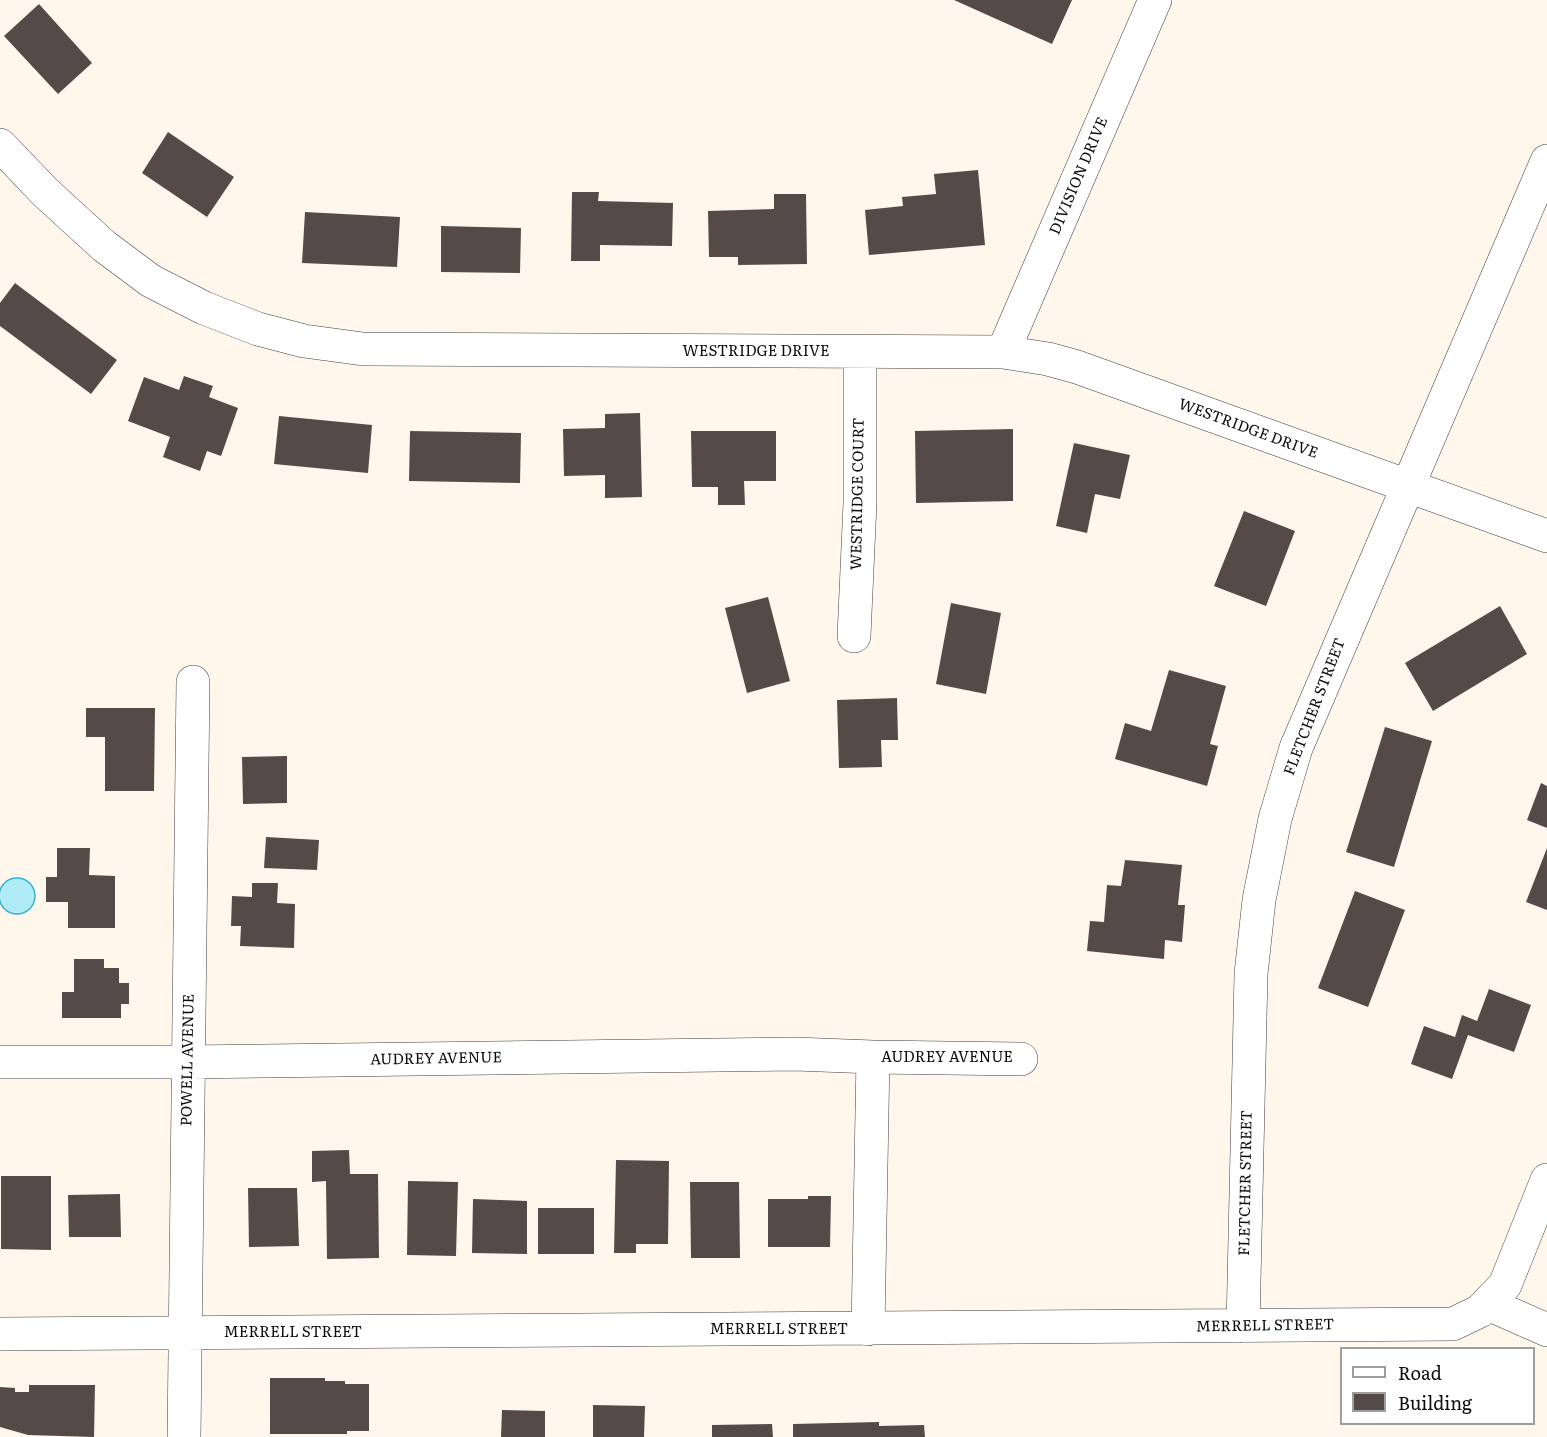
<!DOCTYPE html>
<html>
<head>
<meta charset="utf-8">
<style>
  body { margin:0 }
  #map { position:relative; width:1547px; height:1437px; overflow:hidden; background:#fff7eb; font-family:Literata,serif }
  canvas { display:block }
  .legend { position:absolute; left:1340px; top:1347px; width:195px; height:78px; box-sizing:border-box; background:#fff; border:2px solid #9e9e9e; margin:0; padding:8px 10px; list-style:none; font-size:18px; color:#0c0c0c }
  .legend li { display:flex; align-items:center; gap:12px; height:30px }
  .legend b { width:30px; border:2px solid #9e9e9e }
</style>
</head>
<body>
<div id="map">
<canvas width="1547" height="1437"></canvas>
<ul class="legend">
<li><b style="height:8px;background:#fff"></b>Road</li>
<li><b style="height:16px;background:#554a48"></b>Building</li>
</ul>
</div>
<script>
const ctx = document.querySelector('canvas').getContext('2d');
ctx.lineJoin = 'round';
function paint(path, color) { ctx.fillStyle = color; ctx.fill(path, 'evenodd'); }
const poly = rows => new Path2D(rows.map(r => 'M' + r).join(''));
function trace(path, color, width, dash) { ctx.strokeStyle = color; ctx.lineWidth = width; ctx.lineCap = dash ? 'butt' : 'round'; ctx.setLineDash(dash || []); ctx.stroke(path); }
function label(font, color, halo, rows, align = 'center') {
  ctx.font = font + ' Literata,serif'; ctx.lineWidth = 6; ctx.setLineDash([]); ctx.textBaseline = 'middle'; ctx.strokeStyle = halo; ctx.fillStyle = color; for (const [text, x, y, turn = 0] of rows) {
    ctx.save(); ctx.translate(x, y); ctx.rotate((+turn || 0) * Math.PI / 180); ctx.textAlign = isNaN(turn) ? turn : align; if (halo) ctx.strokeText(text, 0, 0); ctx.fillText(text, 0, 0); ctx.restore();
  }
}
const water = poly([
  '-1 896a18 18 0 1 1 36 0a18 18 0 1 1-36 0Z'
]);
paint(water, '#afecf7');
trace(water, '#35b4cf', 1.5);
paint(poly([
  [954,0,1072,0,1052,44],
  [39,4,92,63,58,94,4,36],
  [168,132,234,177,207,217,142,173],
  [978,170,985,245,869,255,865,210,903,206,902,197,936,194,934,174],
  [572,192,599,192,598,201,673,203,672,246,600,245,600,261,571,261],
  [774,194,806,194,807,264,738,265,738,257,709,257,708,211,774,209],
  [305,212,400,217,397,267,302,263],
  [441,226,521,228,520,273,441,272],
  [15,283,117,360,91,394,0,326,0,303],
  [184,376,213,386,209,397,238,408,221,456,207,451,200,471,163,457,170,437,128,421,144,377,179,390],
  [640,413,642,497,605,498,605,475,564,476,563,429,605,428,605,414],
  [279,416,372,425,368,473,274,464],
  [1013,429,1013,501,916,503,915,431],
  [410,431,521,433,520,483,409,481],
  [691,431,776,431,776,481,744,481,745,505,718,505,718,487,692,487],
  [1074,443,1130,455,1120,499,1095,494,1087,533,1056,526],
  [1244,511,1295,531,1266,606,1214,586],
  [768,597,790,681,747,693,725,608],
  [951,603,1001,613,986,694,936,684],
  [1500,606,1527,654,1433,711,1405,663],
  [1169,670,1226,686,1210,744,1218,746,1207,786,1115,759,1125,723,1151,731],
  [897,698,898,740,881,740,882,767,839,768,837,700],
  [86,708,155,708,154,791,105,791,105,737,86,737],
  [1385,727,1432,741,1394,867,1346,852],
  [287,756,287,803,243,804,242,757],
  [1541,783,1547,786,1547,828,1527,820],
  [266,837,319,840,317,870,264,868],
  [57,848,90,848,89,875,115,876,115,928,68,928,68,902,46,902,46,877,57,877],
  [1547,848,1547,910,1526,902],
  [1125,860,1182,865,1178,905,1185,905,1182,942,1165,940,1164,959,1087,951,1090,921,1104,922,1107,885,1121,886],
  [252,883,278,883,277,903,295,904,294,948,240,946,241,926,231,926,232,896,252,897],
  [1355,891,1405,910,1368,1007,1318,988],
  [74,959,104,959,104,968,119,968,119,983,129,983,129,1004,121,1004,121,1018,62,1018,62,992,74,992],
  [1489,989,1531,1005,1514,1052,1468,1035,1452,1079,1411,1064,1424,1026,1455,1037,1462,1015,1477,1021],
  [349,1150,350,1174,378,1174,379,1258,327,1259,326,1181,312,1182,312,1151],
  [616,1160,669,1161,668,1244,636,1244,636,1253,614,1253],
  [1,1176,51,1176,51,1250,1,1249],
  [408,1181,458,1182,456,1256,407,1255],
  [690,1182,739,1182,740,1258,691,1258],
  [248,1188,297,1188,299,1246,249,1247],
  [120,1194,121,1237,69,1237,68,1195],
  [808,1196,831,1196,830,1247,768,1247,768,1199,808,1199],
  [473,1199,527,1201,527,1254,472,1253],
  [538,1208,594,1208,594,1254,538,1254],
  [270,1378,325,1378,325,1381,345,1381,345,1384,369,1384,369,1431,347,1431,347,1434,270,1434],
  [29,1385,95,1385,94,1437,28,1435,0,1427,0,1387,15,1388,15,1392,29,1392],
  [593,1405,645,1406,644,1437,593,1437],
  [502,1410,545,1411,545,1437,501,1437],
  [879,1422,879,1426,924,1425,925,1437,793,1437,793,1424],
  [772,1424,773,1437,712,1437,712,1425]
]), '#554a48');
const minor = poly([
  [0,145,45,192,104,246,151,281,204,308,258,329,304,341,363,349,1003,352,1048,359,1077,367,1547,536],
  [1003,352,1155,0],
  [854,636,860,503,860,352],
  [0,1062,188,1062,795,1054,873,1057,1021,1059],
  [1488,1304,1547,1330],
  [1243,1326,1251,974,1259,900,1275,819,1296,748,1547,161],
  [868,1329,873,1057],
  [0,1334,1453,1324,1480,1311,1505,1285,1547,1180],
  [184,1437,193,682]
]);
trace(minor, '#3f3f3f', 34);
trace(minor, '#fff', 33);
label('15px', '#0c0c0c', '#fff', [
  ["DIVISION DRIVE",1079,176,-67],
  ["WESTRIDGE DRIVE",756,352],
  ["WESTRIDGE DRIVE",1248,429,20],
  ["WESTRIDGE COURT",858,494,-89],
  ["FLETCHER STREET",1315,707,-69],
  ["AUDREY AVENUE",947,1058],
  ["AUDREY AVENUE",436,1059,-1],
  ["POWELL AVENUE",188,1060,-89],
  ["FLETCHER STREET",1246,1183,-89],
  ["MERRELL STREET",1265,1326,-1],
  ["MERRELL STREET",779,1330],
  ["MERRELL STREET",293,1333]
]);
</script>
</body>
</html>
